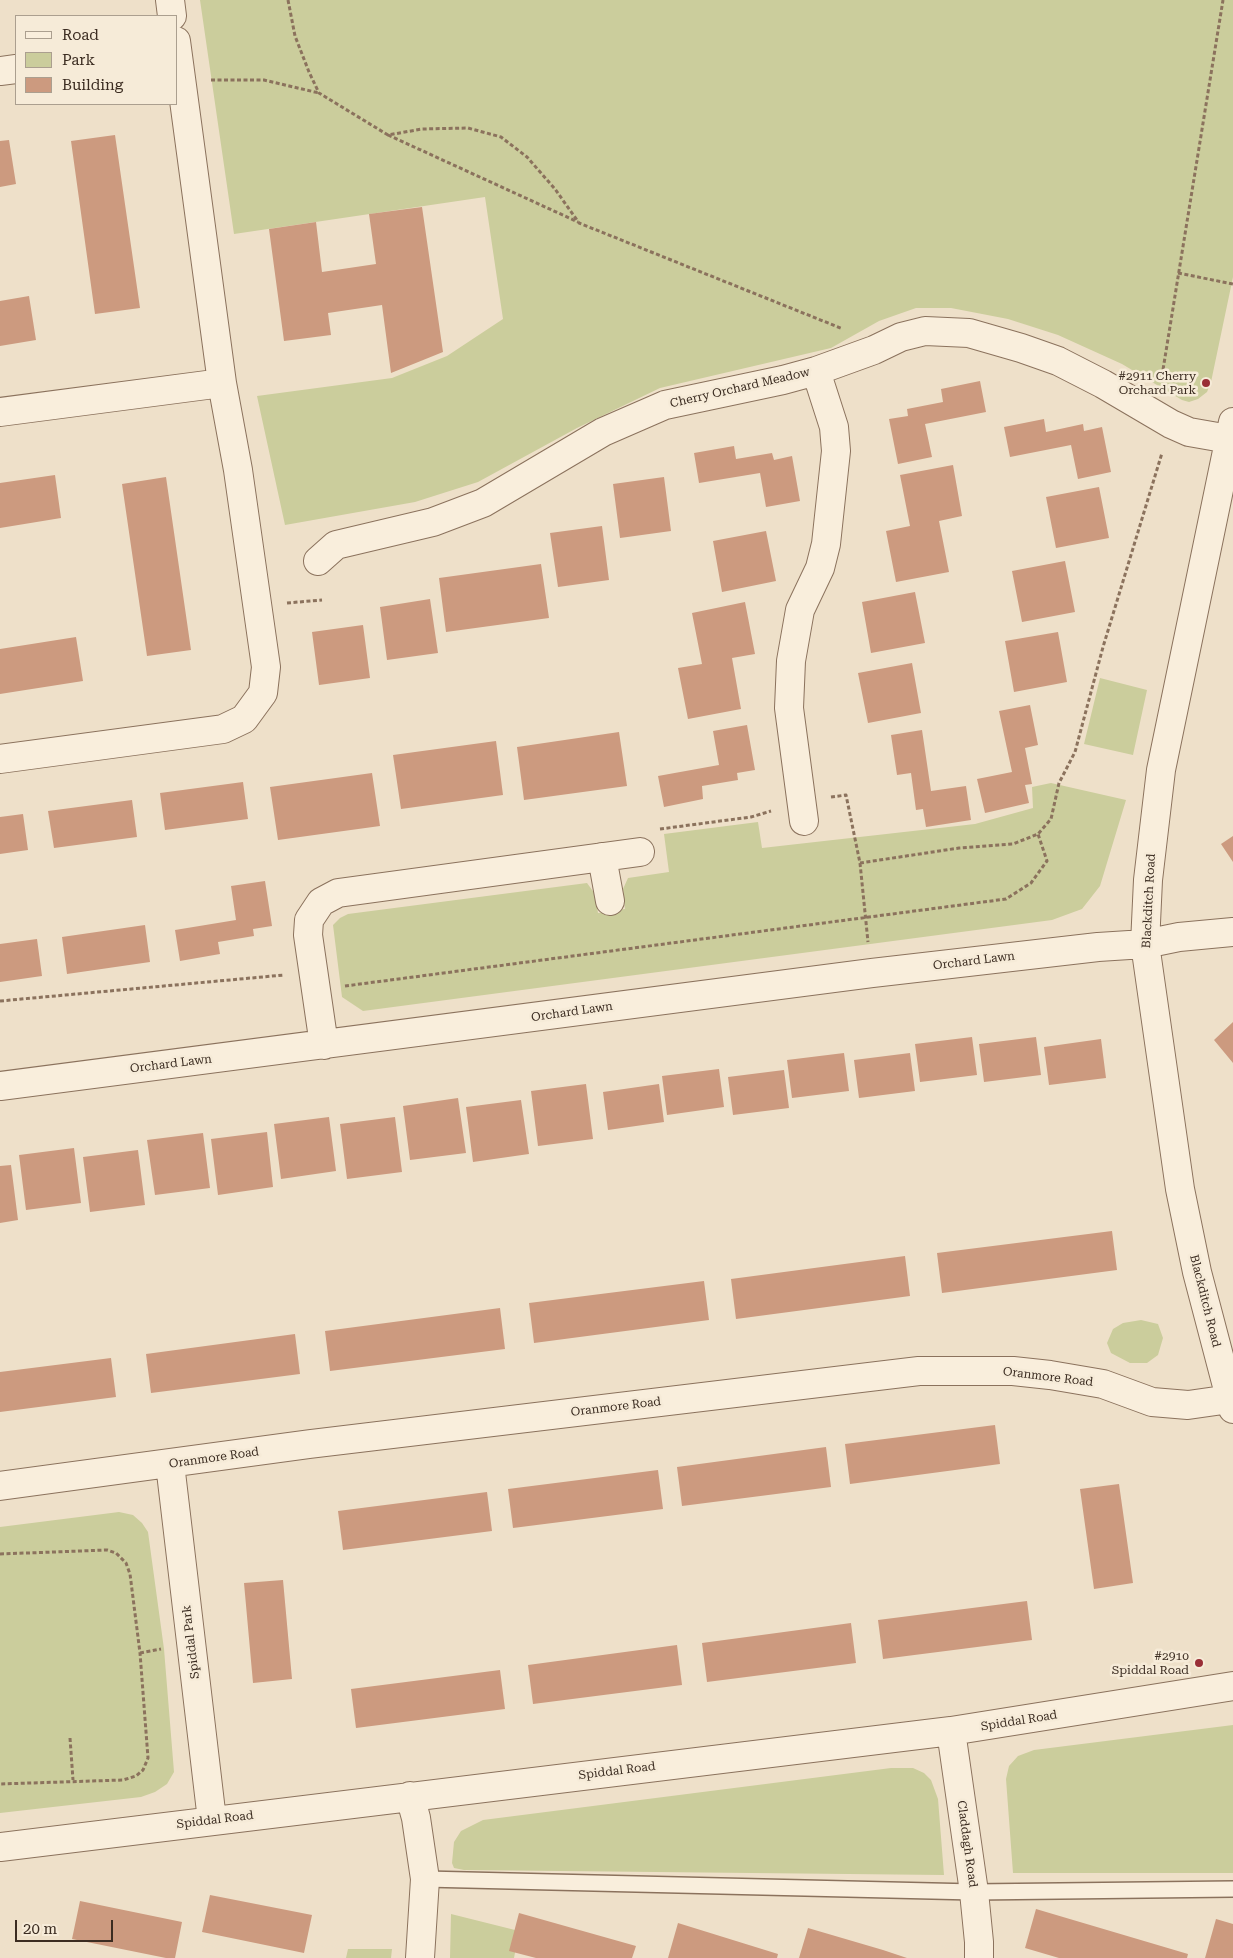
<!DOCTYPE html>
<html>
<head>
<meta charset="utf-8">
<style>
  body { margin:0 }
  #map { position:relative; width:1233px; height:1958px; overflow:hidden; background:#eee0c9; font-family:"Roboto Serif",serif }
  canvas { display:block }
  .legend { position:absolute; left:15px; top:15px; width:162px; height:90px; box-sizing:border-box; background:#f6ebd8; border:1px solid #ab9f8f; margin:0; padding:6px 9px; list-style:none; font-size:15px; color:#3b2c21 }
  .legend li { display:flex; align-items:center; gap:10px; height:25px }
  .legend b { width:25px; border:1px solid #ab9f8f }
  .scale { position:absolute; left:15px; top:1920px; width:98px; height:22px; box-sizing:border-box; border:2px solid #3b2c21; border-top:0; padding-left:6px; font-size:15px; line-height:18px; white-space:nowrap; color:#3b2c21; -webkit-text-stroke:4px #f6ebd8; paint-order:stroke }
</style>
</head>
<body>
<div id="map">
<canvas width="1233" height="1958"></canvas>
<ul class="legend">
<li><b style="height:6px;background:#f9eedc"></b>Road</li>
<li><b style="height:14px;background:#cbcd9c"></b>Park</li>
<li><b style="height:14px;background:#cc9a7f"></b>Building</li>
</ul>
<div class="scale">20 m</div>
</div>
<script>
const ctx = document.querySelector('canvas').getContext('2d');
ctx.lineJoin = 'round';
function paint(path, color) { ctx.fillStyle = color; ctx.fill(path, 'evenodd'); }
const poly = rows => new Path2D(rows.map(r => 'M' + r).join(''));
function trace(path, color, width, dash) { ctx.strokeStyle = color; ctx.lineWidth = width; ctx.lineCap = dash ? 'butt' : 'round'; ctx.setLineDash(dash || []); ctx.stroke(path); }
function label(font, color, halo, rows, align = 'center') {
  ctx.font = font + ' "Roboto Serif",serif'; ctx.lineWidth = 5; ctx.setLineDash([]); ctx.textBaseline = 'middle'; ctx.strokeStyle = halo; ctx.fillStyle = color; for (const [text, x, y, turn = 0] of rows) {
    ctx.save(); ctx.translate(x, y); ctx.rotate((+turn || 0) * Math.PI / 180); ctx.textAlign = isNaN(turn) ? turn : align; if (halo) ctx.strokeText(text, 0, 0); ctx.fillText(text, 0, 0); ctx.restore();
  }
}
paint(poly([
  [200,0,1233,0,1233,277,1211,382,1207,392,1198,399,1189,402,1182,400,1122,364,1058,335,1008,319,951,308,916,308,879,321,831,348,660,388,577,428,478,482,415,502,285,525,257,396,392,378,447,356,503,319,485,197,234,234],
  [1100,678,1147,690,1133,755,1084,744],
  [1051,783,1126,800,1100,886,1082,909,1052,920,363,1011,342,997,333,925,340,918,348,914,587,883,595,894,598,913,625,909,623,889,628,878,669,872,664,834,758,822,762,848,975,824,1033,808,1032,787],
  [1141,1320,1158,1324,1163,1338,1158,1355,1147,1363,1130,1363,1111,1353,1107,1343,1113,1329,1123,1323],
  [119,1512,133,1515,142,1523,148,1532,164,1649,174,1772,167,1784,155,1792,141,1797,0,1813,0,1527],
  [1233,1725,1233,1873,1013,1873,1006,1779,1009,1766,1018,1756,1034,1750],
  [891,1768,913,1768,924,1773,931,1780,938,1799,944,1875,464,1870,454,1868,452,1863,454,1842,461,1831,483,1820],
  [451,1914,519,1931,514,1958,450,1958],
  [348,1949,392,1949,391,1958,346,1958]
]), '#cbcd9c');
paint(poly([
  [115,135,140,308,95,314,71,141],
  [9,140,16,184,0,187,0,141],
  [422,207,443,352,391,373,382,305,328,313,331,335,284,341,269,229,316,222,322,272,376,264,369,214],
  [29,296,36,340,0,346,0,301],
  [980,381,986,412,925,424,932,457,898,464,889,419,908,416,907,409,943,402,941,389],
  [1044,419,1046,432,1083,424,1084,431,1102,427,1111,472,1078,479,1071,445,1010,457,1004,427],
  [734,446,736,459,772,453,774,460,792,456,800,501,766,507,760,473,699,483,694,453],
  [953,465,962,516,939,521,949,572,896,582,886,531,910,526,900,475],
  [55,475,61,518,0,528,0,483],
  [166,477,191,650,147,656,122,484],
  [664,477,671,531,620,538,613,484],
  [1099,487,1109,538,1056,548,1046,497],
  [602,526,609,580,558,587,550,533],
  [766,531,776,581,722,592,713,541],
  [1065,561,1075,612,1022,622,1012,571],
  [541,564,549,618,446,632,439,578],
  [915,592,925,643,871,653,862,602],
  [430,599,438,653,387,660,380,607],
  [745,602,755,654,732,658,741,709,688,719,678,668,702,664,692,613],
  [363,625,370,678,319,685,312,632],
  [1058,632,1067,682,1014,692,1005,641],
  [76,637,83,681,0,694,0,649],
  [912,663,921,713,868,723,858,673],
  [1030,705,1038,745,1025,748,1032,784,1025,785,1029,803,985,813,977,779,1012,772,999,711],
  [747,725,755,770,737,773,738,780,702,786,703,799,664,807,658,776,719,765,713,731],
  [922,730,931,791,966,786,971,820,926,827,923,809,916,810,911,773,897,775,891,735],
  [619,732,627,786,524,800,517,747],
  [496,741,503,795,401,809,393,755],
  [372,773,380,826,278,840,270,787],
  [243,782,248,819,165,830,160,793],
  [132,800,137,837,54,848,48,811],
  [23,814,28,850,0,854,0,817],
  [1233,836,1233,862,1221,844],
  [265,881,272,926,253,929,254,936,218,942,220,954,180,961,175,930,236,920,231,886],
  [145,925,150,962,67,974,62,937],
  [37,939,42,976,0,982,0,944],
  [1233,1022,1233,1063,1214,1040],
  [972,1037,977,1075,920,1082,915,1044],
  [1036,1037,1041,1075,984,1082,979,1044],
  [1101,1039,1106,1078,1049,1085,1044,1047],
  [844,1053,849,1091,792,1098,787,1060],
  [910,1053,915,1091,859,1098,854,1060],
  [719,1069,724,1107,667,1115,662,1076],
  [784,1070,789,1108,733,1115,728,1077],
  [586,1084,593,1139,538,1146,531,1091],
  [659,1084,664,1122,608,1130,603,1092],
  [458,1098,466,1153,410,1160,403,1106],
  [521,1100,529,1154,473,1162,466,1107],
  [329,1117,336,1171,281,1179,274,1124],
  [395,1117,402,1172,347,1179,340,1124],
  [267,1132,273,1187,218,1195,211,1139],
  [203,1133,210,1188,155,1195,147,1140],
  [74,1148,81,1203,26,1210,19,1155],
  [138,1150,145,1205,90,1212,83,1157],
  [11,1165,18,1220,0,1223,0,1166],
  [1112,1231,1117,1270,942,1293,937,1253],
  [905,1256,910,1296,736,1319,731,1279],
  [704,1281,709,1320,534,1343,529,1303],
  [500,1308,505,1349,330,1371,325,1331],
  [295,1334,300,1374,151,1393,146,1354],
  [111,1358,116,1397,0,1412,0,1372],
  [995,1425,1000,1464,850,1484,845,1444],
  [826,1447,831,1487,682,1506,677,1467],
  [658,1470,663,1509,513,1528,508,1489],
  [1119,1484,1133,1583,1094,1589,1080,1489],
  [487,1492,492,1531,343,1550,338,1511],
  [283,1580,292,1679,253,1683,244,1583],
  [1027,1601,1032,1640,883,1659,878,1620],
  [851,1623,856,1663,707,1682,702,1643],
  [677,1645,682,1685,533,1704,528,1665],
  [500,1670,505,1709,356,1728,351,1689],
  [210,1895,312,1915,304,1953,202,1932],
  [80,1901,182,1922,175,1958,166,1958,72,1939],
  [1036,1909,1188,1954,1187,1958,1059,1958,1025,1948],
  [519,1913,636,1946,632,1958,536,1958,509,1951],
  [1216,1919,1233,1924,1233,1958,1205,1958],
  [678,1923,778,1954,777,1958,668,1958],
  [808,1928,883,1950,907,1958,799,1958]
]), '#cc9a7f');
const service = poly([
  [425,1879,974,1892,1233,1889]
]);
const minor = poly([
  [170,0,172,16],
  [0,71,16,69],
  [0,412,222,383],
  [1233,422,1161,770,1148,880,1145,944,1180,1189,1197,1272,1233,1409],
  [318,561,336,545,433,522,483,503,603,432,665,405,783,380,816,371,874,350,901,337,925,331,969,333,1021,348,1058,361,1103,384,1171,424,1189,432,1229,439],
  [0,759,223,729,244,719,263,693,266,667,238,470,222,383,176,41],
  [804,821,789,708,791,661,800,610,820,568,826,544,836,451,834,427,816,371],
  [602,857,610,901],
  [324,1045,308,935,309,920,321,902,338,893,640,852],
  [0,1086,872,973,1098,947,1145,944,1179,937,1233,932],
  [170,1464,212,1820],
  [0,1486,310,1444,919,1371,1013,1371,1050,1375,1103,1384,1152,1402,1188,1405,1230,1399],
  [951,1731,974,1892,979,1942,979,1958],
  [410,1796,416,1818,425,1879,420,1958],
  [0,1847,951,1731,1233,1686]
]);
trace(service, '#8b725d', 18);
trace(minor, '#8b725d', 30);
trace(poly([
  [288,0,295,36,309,72,319,93,388,135,422,129,468,128,501,137,527,157,555,189,579,223,843,329],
  [211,80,264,80,319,93],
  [388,135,578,222],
  [1178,273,1233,284],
  [1161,382,1223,0],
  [287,603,322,600],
  [831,797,846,795,860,863,959,848,1013,844,1038,834,1051,819,1059,783,1075,752,1103,647,1162,453],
  [660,829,751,817,771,811],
  [860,863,868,942],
  [345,986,1006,899,1031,883,1047,861,1038,834],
  [0,1001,284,975],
  [0,1554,107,1550,116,1553,126,1563,130,1574,140,1653,148,1758,143,1770,136,1776,123,1780,0,1784],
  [140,1653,161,1649],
  [70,1738,73,1780]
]), '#8b725d', 3, [4, 2.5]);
trace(service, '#f9eedc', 15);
trace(minor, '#f9eedc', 28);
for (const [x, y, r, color] of [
  [1206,383,5,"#992e36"],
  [1199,1663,5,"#992e36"]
]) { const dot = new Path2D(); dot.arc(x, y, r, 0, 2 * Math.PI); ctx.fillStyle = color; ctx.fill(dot); trace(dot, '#f6ebd8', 2); }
label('12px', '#3b2c21', '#f6ebd8', [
  ["#2911 Cherry",1196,376],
  ["Orchard Park",1196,390],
  ["#2910",1189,1656],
  ["Spiddal Road",1189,1670]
], 'right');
label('12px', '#3b2c21', '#f6ebd8', [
  ["Cherry Orchard Meadow",740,388,-13],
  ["Blackditch Road",1149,901,-87],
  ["Orchard Lawn",974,961,-7],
  ["Orchard Lawn",572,1012,-8],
  ["Orchard Lawn",171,1064,-7],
  ["Blackditch Road",1205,1301,76],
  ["Oranmore Road",1048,1377,7],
  ["Oranmore Road",616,1407,-7],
  ["Oranmore Road",214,1458,-8],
  ["Spiddal Park",191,1642,-97],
  ["Spiddal Road",1019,1721,-9],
  ["Spiddal Road",617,1771,-7],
  ["Spiddal Road",215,1820,-7],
  ["Claddagh Road",967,1844,82]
]);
</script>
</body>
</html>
